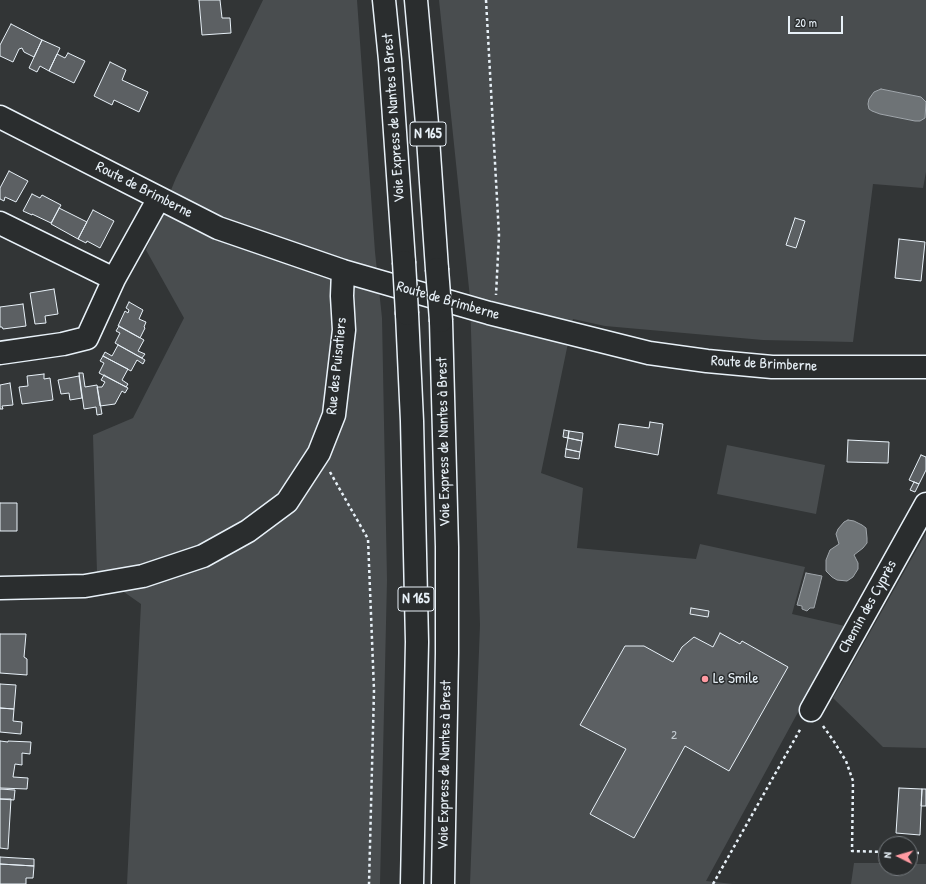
<!DOCTYPE html>
<html>
<head>
<meta charset="utf-8">
<style>
  body { margin:0 }
  #map { position:relative; width:926px; height:884px; overflow:hidden; background:#323536; font-family:"Patrick Hand",sans-serif }
  canvas { display:block }
  .north { position:absolute; left:878px; top:836px; width:40px; height:40px; box-sizing:border-box; background:#2a2d2e; border:1px solid #767b7f; border-radius:50%; rotate:275deg; font-size:11px; font-weight:700; line-height:16px; text-align:center; color:#e8f1f8 }
  .north::after { content:''; display:block; margin:auto; width:14px; height:18px; background:#ff9aa2; clip-path:polygon(50% 0,100% 100%,50% 72%,0 100%) }
  .scale { position:absolute; left:788px; top:16px; width:55px; height:18px; box-sizing:border-box; border:2px solid #e8f1f8; border-top:0; padding-left:5px; font-size:12px; line-height:14px; white-space:nowrap; color:#e8f1f8; -webkit-text-stroke:3px #2a2d2e; paint-order:stroke }
</style>
</head>
<body>
<div id="map">
<canvas width="926" height="884"></canvas>
<div class="north">N</div>
<div class="scale">20 m</div>
</div>
<script>
const ctx = document.querySelector('canvas').getContext('2d');
ctx.lineJoin = 'round';
function paint(path, color) { ctx.fillStyle = color; ctx.fill(path, 'evenodd'); }
const poly = rows => new Path2D(rows.map(r => 'M' + r).join(''));
function trace(path, color, width, dash) { ctx.strokeStyle = color; ctx.lineWidth = width; ctx.lineCap = dash ? 'butt' : 'round'; ctx.setLineDash(dash || []); ctx.stroke(path); }
function label(font, color, halo, rows, align = 'center') {
  ctx.font = font + ' "Patrick Hand",sans-serif'; ctx.lineWidth = 3; ctx.setLineDash([]); ctx.textBaseline = 'middle'; ctx.strokeStyle = halo; ctx.fillStyle = color; for (const [text, x, y, turn = 0] of rows) {
    ctx.save(); ctx.translate(x, y); ctx.rotate((+turn || 0) * Math.PI / 180); ctx.textAlign = isNaN(turn) ? turn : align; if (halo) ctx.strokeText(text, 0, 0); ctx.fillText(text, 0, 0); ctx.restore();
  }
}
paint(poly([
  [263,0,357,0,375,252,382,318,387,580,380,884,127,884,141,604,97,573,93,435,133,418,184,318,146,250,176,178],
  [439,0,926,0,926,172,923,188,873,184,853,342,763,340,605,326,573,319,541,473,583,488,577,548,696,559,700,544,805,567,792,614,845,626,706,881,733,884,470,884,480,625,470,298],
  [727,445,825,465,816,514,717,494],
  [926,533,926,748,883,747,833,698],
  [854,863,886,863,886,868,910,868,910,864,926,864,926,884,851,884]
]), '#494d4f');
const water = poly([
  [881,89,921,97,926,102,925,118,920,121,915,121,880,114,872,111,869,109,868,104,869,99,874,92,881,89],
  [848,520,854,521,862,525,866,528,867,538,867,543,863,548,854,555,858,563,858,569,853,577,847,581,837,580,832,577,826,571,826,560,830,550,839,544,836,534,838,529,844,522,848,520],
  [806,573,822,576,814,608,810,608,807,611,802,609,802,606,797,605,806,573]
]);
paint(water, '#6e7376');
trace(water, '#9fa5aa', 1);
const building = poly([
  [199,0,220,0,222,18,230,18,231,33,202,35,199,0],
  [11,24,42,40,34,57,24,52,22,48,19,49,13,62,0,56,0,45,11,24],
  [42,40,60,48,49,71,40,66,37,72,29,68,42,40],
  [68,53,85,61,74,83,49,71,57,54,65,58,68,53],
  [110,62,126,70,122,80,148,92,139,112,114,100,112,105,94,96,110,62],
  [9,171,28,181,16,202,5,197,4,201,0,199,0,188,9,171],
  [32,194,40,198,42,195,61,205,51,223,32,214,32,215,23,211,32,194],
  [59,208,87,222,78,239,51,224,59,208],
  [93,210,114,221,100,248,87,241,86,243,78,239,93,210],
  [795,218,805,221,796,248,786,245,795,218],
  [899,239,925,242,921,281,895,278,899,239],
  [54,289,58,314,45,316,46,323,35,324,30,293,54,289],
  [129,302,143,310,139,319,146,322,144,327,145,328,140,338,118,326,125,311,128,313,129,310,126,308,129,302],
  [23,304,26,326,3,329,2,327,0,327,0,307,23,304],
  [119,326,144,340,138,351,145,354,142,358,115,343,120,333,116,331,119,326],
  [118,345,145,360,143,364,137,360,131,371,103,356,105,352,112,356,118,345],
  [103,356,128,369,122,380,128,384,126,387,99,373,104,363,100,361,103,356],
  [79,373,83,373,85,387,97,385,102,414,97,415,96,407,84,409,79,373],
  [44,374,44,379,50,378,53,400,22,404,19,387,28,386,27,376,44,374],
  [104,375,128,388,125,393,122,391,115,404,100,406,97,387,102,387,105,382,101,380,104,375],
  [79,376,82,398,70,400,69,393,61,394,58,380,79,376],
  [10,383,13,405,2,406,3,409,0,409,0,385,10,383],
  [650,422,663,424,658,455,615,447,619,424,649,428,650,422],
  [564,430,569,431,568,438,563,437,564,430],
  [569,431,583,433,582,441,568,438,569,431],
  [568,438,582,441,580,452,566,449,568,438],
  [848,440,889,442,888,463,847,462,848,440],
  [566,449,580,452,579,459,565,457,566,449],
  [921,455,926,457,926,470,919,484,909,480,921,455],
  [914,482,919,484,915,492,910,490,914,482],
  [0,503,17,503,17,531,0,531,0,503],
  [691,608,709,611,708,617,690,614,691,608],
  [720,633,740,644,742,641,788,667,729,771,685,746,634,838,590,814,626,749,580,725,625,646,644,646,673,662,682,647,694,637,713,647,720,633],
  [0,634,26,634,24,657,27,659,27,675,0,673,0,634],
  [0,684,16,685,14,709,0,708,0,684],
  [0,708,14,709,13,721,22,722,21,734,0,732,0,708],
  [0,741,8,742,8,741,31,742,30,754,22,753,22,765,15,764,13,777,28,778,27,789,0,788,0,741],
  [899,788,922,789,920,835,896,833,899,788],
  [0,789,15,790,14,800,0,799,0,789],
  [922,789,926,789,926,806,921,806,922,789],
  [0,799,11,799,8,849,0,848,0,799],
  [0,857,34,859,34,866,0,864,0,857],
  [0,864,34,866,33,878,26,878,26,884,0,884,0,864]
]);
paint(building, '#5c6063');
trace(building, '#e8f1f8', 1);
const minor = poly([
  [0,117,218,228,343,271,489,313,649,353,707,361,772,367,926,367],
  [0,223,114,279],
  [0,353,63,344,87,338,114,279,159,198],
  [0,588,85,586,143,576,203,556,248,531,287,502,319,453,334,415,344,330,342,296,343,271],
  [811,710,926,504]
]);
const highway = poly([
  [384,0,390,60,404,262],
  [416,0,427,124,437,269],
  [407,314,412,421,417,642,412,884],
  [441,321,447,547,447,653,443,884]
]);
trace(minor, '#e8f1f8', 25);
trace(highway, '#e8f1f8', 25);
trace(poly([
  [486,0,499,235,496,295],
  [330,472,368,539,374,690,369,884],
  [823,726,833,740,846,761,853,781,852,851,886,852],
  [910,853,922,853],
  [713,884,801,728]
]), '#e8f1f8', 2.5, [3, 3]);
trace(minor, '#2a2d2e', 22);
trace(highway, '#2a2d2e', 22);
const highwayBridge = poly([
  [404,262,407,314],
  [437,269,441,321]
]);
trace(highwayBridge, '#e8f1f8', 25, []);
trace(highwayBridge, '#2a2d2e', 22);
for (const [x, y, r, color] of [
  [705,679,4,"#ff9aa2"]
]) { const dot = new Path2D(); dot.arc(x, y, r, 0, 2 * Math.PI); ctx.fillStyle = color; ctx.fill(dot); trace(dot, '#2a2d2e', 1.5); }
label('13px', '#c5cdd3', null, [
  ["2",674,736]
]);
for (const [x, y, w] of [
  [428,134,36],
  [416,599,36]
]) { const box = new Path2D(); box.roundRect(x - w / 2, y - 12, w, 24, 3); ctx.fillStyle = '#2a2d2e'; ctx.fill(box); trace(box, '#e8f1f8', 1); }
label('bold 14px', '#e8f1f8', null, [
  ["N 165",428,134],
  ["N 165",416,599]
]);
label('15px', '#e8f1f8', '#2a2d2e', [
  ["Voie Express de Nantes à Brest",394,118,-94],
  ["Route de Brimberne",144,190,27],
  ["Route de Brimberne",448,301,16],
  ["Route de Brimberne",764,364,3],
  ["Rue des Puisatiers",337,366,-84],
  ["Voie Express de Nantes à Brest",444,442,-91],
  ["Chemin des Cyprès",868,607,-61],
  ["Voie Express de Nantes à Brest",445,765,-89]
]);
label('15px', '#e8f1f8', '#2a2d2e', [
  ["Le Smile",713,679]
], 'left');
</script>
</body>
</html>
